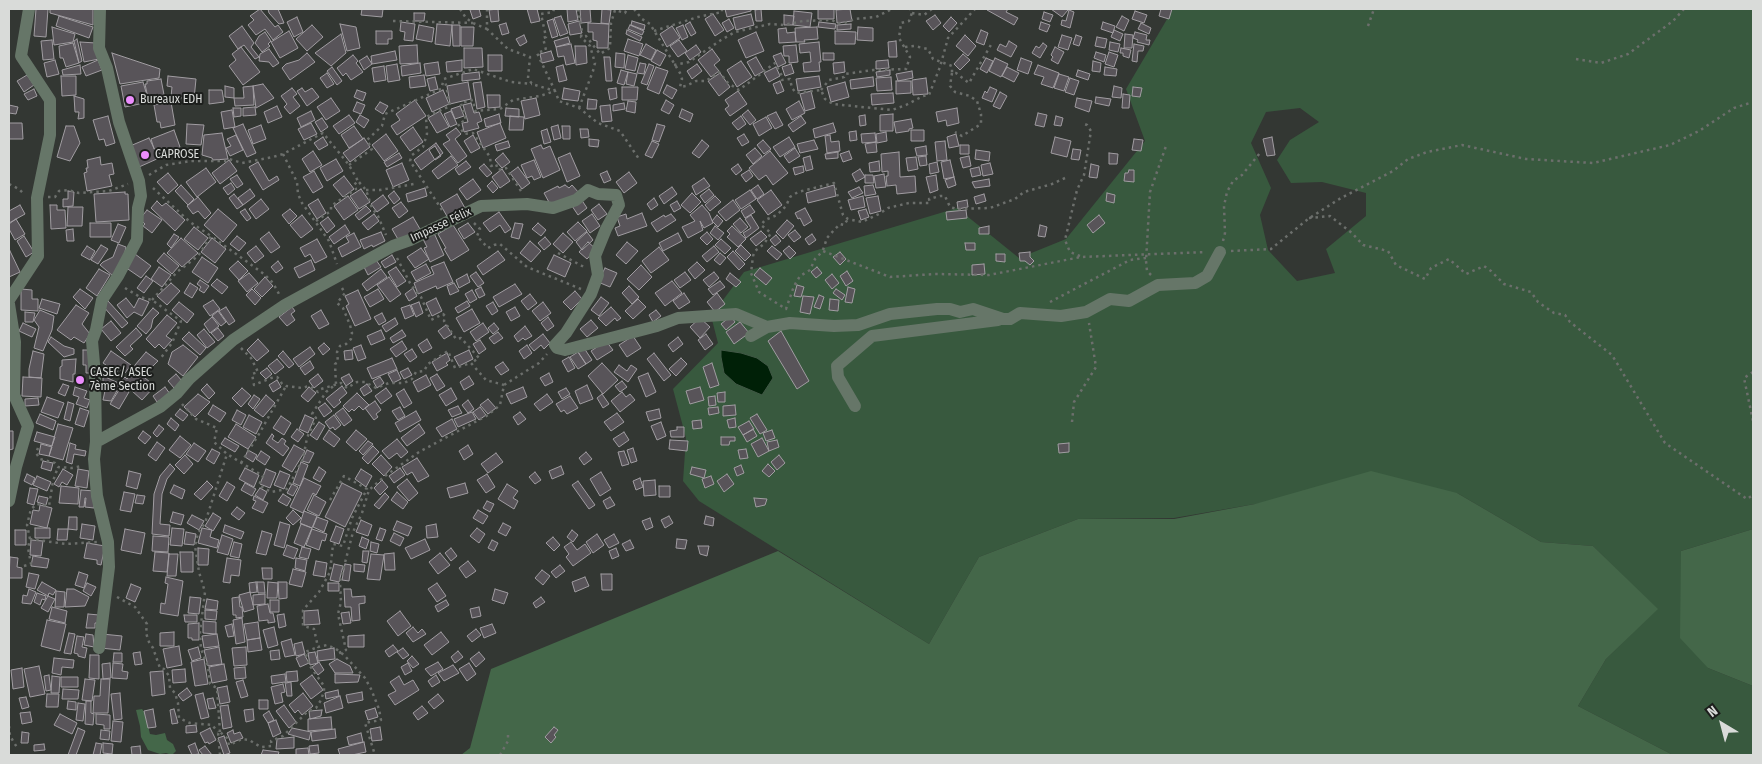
<!DOCTYPE html>
<html>
<head>
<meta charset="utf-8">
<style>
  body { margin:0 }
  #map { position:relative; width:1762px; height:764px; overflow:hidden; background:#333733; font-family:"Fira Sans Condensed",sans-serif }
  canvas { display:block }
  .frame { position:absolute; inset:0; border:10px solid #d9dbd9; pointer-events:none }
  .north { position:absolute; left:1697px; top:699px; width:50px; height:50px; -webkit-text-stroke:4px #1c1e1c; paint-order:stroke; rotate:323deg; font-size:14px; font-weight:700; line-height:20px; text-align:center; color:#d9dbd9 }
  .north::after { content:''; display:block; margin:auto; width:18px; height:22px; background:#d9dbd9; clip-path:polygon(50% 0,100% 100%,50% 72%,0 100%) }
</style>
</head>
<body>
<div id="map">
<canvas width="1762" height="764"></canvas>
<div class="frame"></div>
<div class="north">N</div>
</div>
<script>
const ctx = document.querySelector('canvas').getContext('2d');
ctx.lineJoin = 'round';
function paint(path, color) { ctx.fillStyle = color; ctx.fill(path, 'evenodd'); }
const poly = rows => new Path2D(rows.map(r => 'M' + r).join(''));
function trace(path, color, width, dash) { ctx.strokeStyle = color; ctx.lineWidth = width; ctx.lineCap = dash ? 'butt' : 'round'; ctx.setLineDash(dash || []); ctx.stroke(path); }
function label(font, color, halo, rows, align = 'center') {
  ctx.font = font + ' "Fira Sans Condensed",sans-serif'; ctx.lineWidth = 4; ctx.setLineDash([]); ctx.textBaseline = 'middle'; ctx.strokeStyle = halo; ctx.fillStyle = color; for (const [text, x, y, turn = 0] of rows) {
    ctx.save(); ctx.translate(x, y); ctx.rotate((+turn || 0) * Math.PI / 180); ctx.textAlign = isNaN(turn) ? turn : align; if (halo) ctx.strokeText(text, 0, 0); ctx.fillText(text, 0, 0); ctx.restore();
  }
}
paint(poly([
  [1173,9,1753,9,1753,529,1681,551,1708,668,1753,686,1753,755,1671,755,1671,754,1578,706,1606,659,1657,609,1593,546,1541,542,1457,493,1255,504,1174,518,1078,519,979,557,929,644,699,501,683,481,686,438,673,389,718,343,711,316,744,272,957,208,1019,258,1066,239,1145,141,1126,89],
  [1300,108,1319,122,1290,140,1277,160,1291,183,1322,182,1366,193,1366,216,1326,249,1335,273,1297,281,1268,250,1260,215,1271,188,1251,143,1266,112]
]), '#38593e');
paint(poly([
  [1371,471,1457,493,1541,542,1593,546,1658,609,1606,659,1578,706,1671,754,1671,755,461,755,470,748,491,669,778,551,929,644,979,557,1078,519,1174,519,1255,504],
  [1753,529,1753,686,1708,668,1680,638,1681,551],
  [142,709,145,713,150,734,156,735,165,733,167,740,173,744,176,751,172,755,166,753,160,754,148,750,141,737,140,726,136,710]
]), '#446749');
const water = poly([
  [721,350,741,353,757,358,768,366,773,378,762,395,736,384,724,373,721,357,721,350]
]);
paint(water, '#002007');
trace(water, '#415846', 1);
const building = poly([
  [36,9,48,9,46,37,34,36,36,9],
  [50,9,93,9,93,25,50,13,50,9],
  [260,9,275,27,278,25,283,32,273,40,265,29,256,35,248,25,254,20,250,16,260,9],
  [268,9,278,9,284,23,279,24,269,13,268,9],
  [362,9,383,9,382,17,361,15,362,9],
  [474,9,479,9,481,16,473,19,470,10,474,9],
  [498,9,499,21,491,22,489,10,498,9],
  [527,9,537,9,540,21,531,23,527,9],
  [567,9,576,9,578,20,568,22,567,9],
  [580,9,590,9,591,22,581,23,580,9],
  [602,9,611,10,609,24,601,23,602,9],
  [725,9,751,9,751,11,727,17,725,9],
  [761,9,762,21,756,21,755,10,761,9],
  [818,9,834,9,834,19,818,19,818,9],
  [850,9,852,21,837,23,836,10,850,9],
  [988,9,1008,9,1006,12,1018,18,1014,25,987,10,988,9],
  [1051,9,1066,9,1068,10,1062,17,1051,9],
  [1161,9,1172,9,1169,19,1159,16,1161,9],
  [1069,10,1074,12,1070,28,1061,25,1062,20,1066,21,1069,10],
  [794,11,812,13,810,27,793,25,794,11],
  [1135,11,1147,15,1144,23,1132,19,1135,11],
  [1044,12,1053,15,1050,22,1042,19,1044,12],
  [414,13,425,13,424,21,414,21,414,13],
  [713,14,724,30,715,36,705,19,713,14],
  [751,14,754,25,736,30,733,18,751,14],
  [784,15,794,16,793,25,784,25,784,15],
  [935,15,941,23,933,30,926,21,935,15],
  [59,16,93,27,89,38,56,26,59,16],
  [561,16,568,33,560,36,554,18,561,16],
  [1122,16,1129,20,1124,31,1116,27,1122,16],
  [297,17,303,32,294,37,287,22,297,17],
  [951,17,957,23,949,32,943,26,951,17],
  [553,19,558,36,552,38,547,21,553,19],
  [729,19,734,28,727,32,722,23,729,19],
  [579,21,582,33,570,35,568,24,579,21],
  [632,21,645,25,644,30,631,25,632,21],
  [401,22,415,24,413,41,404,40,405,32,400,31,401,22],
  [690,22,696,33,691,36,685,25,690,22],
  [819,22,836,24,835,29,818,27,819,22],
  [1041,22,1050,25,1047,32,1039,29,1041,22],
  [1103,22,1115,26,1113,33,1101,29,1103,22],
  [506,23,509,33,502,35,499,25,506,23],
  [588,23,609,24,608,48,597,48,597,41,593,40,593,32,588,32,588,23],
  [1141,23,1151,28,1149,34,1138,29,1141,23],
  [340,24,356,27,360,48,347,51,340,24],
  [437,24,452,25,450,46,435,44,437,24],
  [851,24,851,29,837,30,837,25,851,24],
  [312,25,323,37,307,51,296,39,312,25],
  [419,25,434,28,432,42,416,39,419,25],
  [452,25,460,25,460,46,453,46,452,25],
  [630,25,644,31,642,35,628,29,630,25],
  [683,25,688,37,682,40,676,28,683,25],
  [242,26,254,43,251,47,259,57,255,59,244,45,238,49,229,36,242,26],
  [672,26,680,38,667,47,660,34,672,26],
  [52,27,75,34,73,42,54,45,52,27],
  [461,27,474,27,473,46,461,46,461,27],
  [817,27,818,39,804,40,805,42,796,42,795,28,817,27],
  [858,27,873,28,873,41,857,40,858,27],
  [786,28,787,33,795,32,796,42,779,43,778,29,786,28],
  [627,30,642,37,640,41,626,34,627,30],
  [981,30,988,33,984,45,976,42,981,30],
  [1114,30,1123,34,1120,41,1111,37,1114,30],
  [289,31,298,48,280,58,271,42,289,31],
  [376,31,392,31,392,39,388,39,388,44,376,44,376,31],
  [835,31,856,32,855,44,835,44,835,31],
  [265,32,271,41,268,44,270,46,262,52,255,43,259,36,265,32],
  [756,32,764,51,746,58,738,40,756,32],
  [1135,32,1147,35,1146,40,1150,40,1149,45,1137,42,1138,40,1133,38,1135,32],
  [341,34,346,53,331,66,315,53,341,34],
  [1125,34,1133,35,1132,48,1124,48,1125,34],
  [524,35,527,42,520,46,516,39,524,35],
  [965,35,976,46,968,56,956,46,965,35],
  [1062,35,1072,38,1068,50,1058,47,1062,35],
  [1076,35,1082,37,1079,46,1073,44,1076,35],
  [568,37,570,43,556,47,554,41,568,37],
  [1097,37,1107,39,1105,48,1095,46,1097,37],
  [77,39,82,61,79,63,74,41,77,39],
  [628,39,643,44,639,56,624,51,628,39],
  [52,40,54,59,43,60,41,41,52,40],
  [679,40,687,51,678,57,670,46,679,40],
  [896,41,897,57,889,57,888,42,896,41],
  [1009,41,1017,46,1011,57,997,50,1000,44,1006,47,1009,41],
  [80,42,96,43,99,59,84,62,80,42],
  [819,42,821,62,819,62,820,71,804,72,803,63,811,62,810,52,800,53,799,44,819,42],
  [1110,42,1120,44,1118,52,1109,50,1110,42],
  [73,43,79,63,66,67,63,58,60,58,59,46,73,43],
  [1043,43,1047,46,1040,58,1032,53,1036,46,1039,48,1043,43],
  [571,44,575,63,566,65,564,56,558,57,556,47,571,44],
  [646,44,656,50,651,60,640,55,646,44],
  [1134,44,1144,46,1143,51,1138,51,1137,62,1132,61,1134,44],
  [417,45,418,63,400,64,399,46,417,45],
  [696,45,701,52,690,60,685,53,696,45],
  [796,45,798,62,789,63,789,56,784,56,783,46,796,45],
  [575,46,586,46,587,63,576,65,575,46],
  [241,47,260,72,243,85,229,66,236,60,232,54,241,47],
  [1055,47,1064,52,1058,64,1051,60,1053,57,1051,55,1055,47],
  [464,48,482,48,483,67,464,68,464,48],
  [1121,48,1131,50,1129,58,1123,56,1123,53,1120,53,1121,48],
  [269,49,279,63,273,67,269,62,259,61,260,54,269,49],
  [712,49,720,60,714,65,719,71,711,77,698,60,712,49],
  [657,50,666,55,660,66,651,61,657,50],
  [395,51,397,60,372,64,371,56,395,51],
  [551,51,554,60,542,63,540,54,551,51],
  [1096,52,1106,55,1104,62,1094,58,1096,52],
  [1109,52,1118,55,1114,67,1105,64,1109,52],
  [112,53,160,69,159,78,120,84,112,53],
  [307,53,315,62,290,80,282,68,286,64,299,60,307,53],
  [616,53,625,54,624,68,615,67,616,53],
  [781,53,786,63,778,67,773,56,781,53],
  [823,53,834,53,834,60,823,60,823,53],
  [963,54,970,60,960,70,954,64,963,54],
  [353,55,358,61,356,63,363,72,351,80,346,73,343,76,337,68,353,55],
  [488,55,502,55,502,71,488,71,488,55],
  [628,55,638,58,635,71,625,69,628,55],
  [367,56,372,64,364,70,359,61,367,56],
  [604,57,610,57,612,81,606,81,604,57],
  [756,57,764,71,755,76,747,62,756,57],
  [986,58,993,61,987,73,980,69,986,58],
  [995,58,1008,64,1001,77,989,71,995,58],
  [1021,58,1032,62,1028,74,1017,70,1021,58],
  [55,60,59,74,47,77,44,63,55,60],
  [98,60,102,70,86,76,82,67,98,60],
  [462,60,462,71,447,72,446,62,462,60],
  [888,60,889,68,876,69,876,61,888,60],
  [741,61,752,77,737,87,727,70,741,61],
  [1093,61,1101,63,1100,72,1092,71,1093,61],
  [438,62,440,74,426,76,424,64,438,62],
  [844,62,845,72,834,74,833,63,844,62],
  [420,63,421,73,402,76,401,66,420,63],
  [640,63,646,64,644,74,637,73,640,63],
  [397,64,400,80,388,82,386,66,397,64],
  [649,64,654,66,647,85,641,83,649,64],
  [697,64,702,71,692,79,687,71,697,64],
  [791,64,794,73,785,76,782,67,791,64],
  [80,65,81,74,63,75,62,70,80,65],
  [563,65,567,80,559,82,556,67,563,65],
  [1038,65,1059,73,1053,88,1041,84,1044,77,1034,74,1038,65],
  [384,66,386,80,374,82,372,68,384,66],
  [332,67,342,81,337,85,327,71,332,67],
  [656,67,668,71,659,94,647,89,656,67],
  [776,67,780,76,769,82,764,73,776,67],
  [1007,67,1019,73,1014,82,1002,76,1007,67],
  [1105,67,1117,69,1116,76,1104,75,1105,67],
  [621,70,628,72,624,85,617,83,621,70],
  [890,70,890,75,877,77,876,72,890,70],
  [1078,70,1090,74,1088,80,1076,76,1078,70],
  [912,71,913,78,898,81,896,74,912,71],
  [479,72,480,79,462,81,462,74,479,72],
  [628,72,637,74,634,86,626,84,628,72],
  [327,73,334,84,327,88,320,78,327,73],
  [720,73,730,87,719,96,708,81,720,73],
  [1059,74,1069,77,1064,91,1054,88,1059,74],
  [27,75,34,85,24,92,17,81,27,75],
  [424,75,426,86,410,88,409,77,424,75],
  [61,76,76,76,76,95,62,96,61,76],
  [168,76,196,79,194,99,171,97,172,87,167,86,168,76],
  [819,76,821,87,798,91,796,79,819,76],
  [435,77,438,89,430,91,427,79,435,77],
  [873,77,874,86,851,89,850,80,873,77],
  [891,77,892,90,877,91,876,78,891,77],
  [926,78,928,94,913,95,912,80,926,78],
  [1070,78,1079,81,1074,95,1065,92,1070,78],
  [161,79,165,100,149,103,145,84,147,84,147,81,161,79],
  [780,81,784,91,777,94,773,84,780,81],
  [896,81,911,81,911,93,896,94,896,81],
  [143,82,149,102,125,107,121,86,143,82],
  [468,82,471,99,450,104,447,86,468,82],
  [481,82,485,107,477,109,473,83,481,82],
  [845,82,849,97,831,102,827,87,845,82],
  [263,84,274,98,256,108,253,86,263,84],
  [667,85,677,90,672,99,663,93,667,85],
  [225,86,234,88,234,98,225,97,225,86],
  [253,86,254,105,235,106,234,98,244,98,243,87,253,86],
  [1114,86,1122,88,1121,98,1112,97,1114,86],
  [622,87,638,87,637,100,622,100,622,87],
  [990,87,997,90,992,102,982,98,985,91,987,93,990,87],
  [1133,87,1142,88,1140,97,1132,96,1133,87],
  [292,88,297,94,293,97,300,106,290,114,284,107,287,104,281,96,292,88],
  [302,88,305,92,312,88,319,97,307,106,297,91,302,88],
  [564,88,580,91,578,101,562,99,564,88],
  [616,88,617,98,610,100,608,89,616,88],
  [34,89,37,96,28,100,24,94,34,89],
  [209,90,222,90,224,102,209,104,209,90],
  [357,90,366,93,363,101,354,97,357,90],
  [443,90,449,104,432,112,426,98,443,90],
  [738,91,747,104,730,116,725,109,729,106,725,100,738,91],
  [811,91,815,108,805,111,800,94,811,91],
  [1000,92,1007,96,1000,109,993,106,1000,92],
  [893,93,894,103,872,105,871,94,893,93],
  [1123,94,1130,95,1129,108,1122,108,1123,94],
  [487,95,500,95,500,107,488,108,487,95],
  [74,96,84,99,84,118,78,119,79,112,75,112,74,96],
  [1096,97,1111,99,1109,106,1095,103,1096,97],
  [331,98,340,111,326,120,317,107,331,98],
  [536,98,540,115,525,119,521,101,536,98],
  [1077,98,1092,101,1089,112,1075,107,1077,98],
  [588,99,597,100,596,109,587,109,588,99],
  [415,100,426,116,397,135,391,126,400,120,396,114,415,100],
  [666,100,674,105,669,114,661,110,666,100],
  [628,101,636,102,635,113,626,111,628,101],
  [799,101,805,113,792,120,786,109,799,101],
  [171,102,175,125,161,128,160,122,157,122,154,105,171,102],
  [357,102,365,105,361,114,353,111,357,102],
  [380,102,388,106,383,114,375,109,380,102],
  [471,103,474,113,479,112,482,121,477,123,479,128,464,132,462,123,468,122,463,105,471,103],
  [624,103,625,109,613,111,613,105,624,103],
  [9,105,18,107,16,114,9,113,9,105],
  [610,105,612,121,602,122,600,106,610,105],
  [277,106,282,117,268,123,264,112,277,106],
  [460,106,464,116,455,119,451,109,460,106],
  [255,107,256,115,243,116,243,108,255,107],
  [233,108,241,108,241,116,234,117,233,108],
  [506,108,519,109,519,117,505,116,506,108],
  [957,108,959,123,947,126,946,120,938,122,936,112,957,108],
  [682,109,693,114,690,122,679,117,682,109],
  [232,110,235,127,224,129,221,112,232,110],
  [748,110,756,120,750,125,742,115,748,110],
  [311,111,315,120,301,127,297,118,311,111],
  [440,111,449,127,437,133,428,118,440,111],
  [451,111,457,124,450,127,444,114,451,111],
  [776,112,783,125,775,129,767,116,776,112],
  [1038,113,1047,115,1044,127,1035,125,1038,113],
  [499,114,501,123,486,127,484,119,499,114],
  [893,114,893,131,880,131,880,115,893,114],
  [349,115,355,123,339,134,333,126,349,115],
  [360,115,369,120,364,128,356,122,360,115],
  [865,115,866,125,860,126,859,116,865,115],
  [108,116,115,143,106,146,104,139,99,140,93,120,108,116],
  [510,116,524,117,523,130,509,130,510,116],
  [741,116,746,124,738,130,732,123,741,116],
  [801,116,806,123,793,132,788,125,801,116],
  [1056,116,1063,118,1061,126,1054,125,1056,116],
  [766,117,772,128,759,136,753,124,766,117],
  [322,118,328,127,321,132,315,122,322,118],
  [911,119,913,128,909,129,909,131,896,133,894,122,911,119],
  [9,123,22,123,23,139,9,139,9,123],
  [311,123,317,134,304,140,298,129,311,123],
  [500,123,506,138,483,148,477,132,500,123],
  [833,123,836,132,815,138,813,129,833,123],
  [187,124,204,125,201,145,186,144,187,124],
  [243,124,256,153,247,157,233,128,243,124],
  [657,124,665,126,659,142,652,140,657,124],
  [261,125,266,139,253,144,248,130,261,125],
  [558,125,561,138,554,140,551,127,558,125],
  [66,126,74,126,80,143,70,161,57,157,66,126],
  [354,126,363,139,349,148,341,135,354,126],
  [562,126,570,126,570,139,563,139,562,126],
  [413,127,423,142,410,151,400,137,413,127],
  [456,128,461,134,455,139,467,156,458,163,443,144,450,140,446,135,456,128],
  [547,129,551,142,544,144,541,131,547,129],
  [580,129,588,129,589,137,581,138,580,129],
  [174,130,180,147,159,154,157,148,154,149,151,139,174,130],
  [911,130,924,130,924,141,911,141,911,130],
  [856,131,857,140,850,141,849,132,856,131],
  [886,132,887,141,877,143,876,134,886,132],
  [222,133,228,159,213,160,212,158,202,155,204,135,222,133],
  [875,133,876,142,862,143,861,134,875,133],
  [386,134,398,151,384,161,372,145,386,134],
  [744,134,749,142,742,146,737,138,744,134],
  [956,134,959,146,949,148,947,137,956,134],
  [236,135,243,150,230,156,226,148,231,146,227,139,236,135],
  [473,135,480,148,471,153,464,141,473,135],
  [830,135,831,142,839,141,840,151,827,153,825,136,830,135],
  [323,137,328,145,319,150,314,143,323,137],
  [789,137,795,147,780,157,773,147,789,137],
  [1055,137,1071,141,1067,157,1051,153,1055,137],
  [1272,137,1275,155,1267,156,1263,139,1272,137],
  [149,138,159,158,139,167,130,146,149,138],
  [364,138,370,147,350,162,343,153,364,138],
  [589,139,599,140,598,147,589,146,589,139],
  [1134,139,1143,140,1141,151,1132,150,1134,139],
  [702,140,709,146,699,158,692,153,702,140],
  [763,140,771,149,764,154,757,145,763,140],
  [814,140,818,149,800,153,797,144,814,140],
  [508,141,510,147,497,151,495,145,508,141],
  [652,141,659,144,652,158,645,155,652,141],
  [945,141,947,160,937,161,935,142,945,141],
  [876,142,877,152,867,153,865,144,876,142],
  [436,143,443,153,421,170,414,160,436,143],
  [541,145,543,149,550,146,560,170,543,178,531,149,541,145],
  [960,145,969,145,969,154,960,154,960,145],
  [435,146,441,156,435,160,429,150,435,146],
  [926,146,927,155,917,156,915,148,926,146],
  [755,148,762,156,753,164,746,155,755,148],
  [795,148,800,156,789,163,784,156,795,148],
  [1073,149,1081,150,1079,160,1071,159,1073,149],
  [976,150,990,152,989,161,975,159,976,150],
  [313,151,322,165,310,172,302,159,313,151],
  [770,151,788,173,773,185,766,175,759,180,749,168,770,151],
  [849,151,852,159,843,162,840,154,849,151],
  [838,152,838,158,826,159,825,154,838,152],
  [899,152,900,177,915,176,916,192,897,194,896,185,887,186,886,176,888,176,888,171,882,172,881,154,899,152],
  [399,153,402,158,387,167,384,162,399,153],
  [503,153,510,162,502,168,495,160,503,153],
  [570,153,580,176,567,182,558,158,570,153],
  [1109,153,1118,154,1117,164,1109,164,1109,153],
  [451,156,458,165,438,179,432,171,451,156],
  [810,156,813,169,806,171,803,158,810,156],
  [926,156,927,165,920,166,918,157,926,156],
  [969,156,971,166,963,168,960,158,969,156],
  [100,157,101,165,112,163,114,174,109,175,112,186,87,191,84,173,87,172,86,168,88,168,87,160,100,157],
  [916,157,918,169,908,171,906,158,916,157],
  [336,159,343,171,327,181,320,168,336,159],
  [229,160,237,171,220,184,212,173,229,160],
  [534,160,541,177,534,180,532,176,527,178,521,165,534,160],
  [950,160,954,177,944,179,941,162,950,160],
  [466,161,471,167,459,175,455,169,466,161],
  [879,161,880,171,870,172,869,163,879,161],
  [258,162,269,181,277,176,279,180,263,190,249,167,258,162],
  [937,162,939,172,930,174,929,164,937,162],
  [402,163,409,180,393,187,386,170,402,163],
  [990,163,993,174,983,176,981,165,990,163],
  [484,164,492,173,487,177,479,168,484,164],
  [738,164,742,170,736,175,731,169,738,164],
  [1091,164,1099,166,1097,178,1089,177,1091,164],
  [803,166,804,172,795,175,793,168,803,166],
  [518,167,530,183,522,189,510,173,518,167],
  [979,167,981,175,972,177,970,169,979,167],
  [206,168,216,182,197,197,186,182,206,168],
  [502,169,510,181,500,188,492,177,502,169],
  [860,169,865,177,856,182,852,174,860,169],
  [749,170,753,176,746,182,741,175,749,170],
  [1129,170,1134,170,1134,182,1124,181,1125,173,1128,173,1129,170],
  [314,171,323,187,313,193,303,177,314,171],
  [607,171,611,180,604,183,600,174,607,171],
  [629,172,637,183,624,193,616,182,629,172],
  [168,173,178,185,168,194,157,182,168,173],
  [884,174,886,187,876,188,874,176,884,174],
  [237,175,243,184,237,188,230,179,237,175],
  [865,175,873,175,874,183,865,183,865,175],
  [936,175,938,190,930,193,926,177,936,175],
  [344,176,354,189,343,197,333,185,344,176],
  [954,177,956,185,948,188,945,180,954,177],
  [704,178,710,186,696,195,692,186,704,178],
  [473,179,481,190,467,200,459,189,473,179],
  [989,179,990,186,975,188,972,182,989,179],
  [492,181,498,188,493,193,487,186,492,181],
  [231,183,235,189,228,195,223,188,231,183],
  [181,185,194,199,188,205,175,191,181,185],
  [565,185,569,188,572,185,579,193,551,206,544,193,558,186,559,188,565,185],
  [758,185,764,194,757,199,751,190,758,185],
  [834,185,836,196,808,203,806,193,834,185],
  [873,185,876,194,865,196,864,186,873,185],
  [672,187,677,194,664,204,659,196,672,187],
  [859,187,863,193,852,198,848,192,859,187],
  [425,188,427,196,408,202,406,194,425,188],
  [250,189,255,196,243,205,238,198,250,189],
  [361,189,370,202,359,209,350,196,361,189],
  [709,189,714,195,705,203,700,196,709,189],
  [750,190,756,199,741,209,735,200,750,190],
  [771,190,782,205,768,215,757,200,771,190],
  [68,191,74,192,73,206,63,207,63,199,68,199,68,191],
  [394,191,400,199,394,204,388,196,394,191],
  [125,192,125,194,128,194,129,220,96,222,94,194,125,192],
  [692,193,701,202,690,213,681,205,692,193],
  [1107,193,1115,195,1114,203,1106,201,1107,193],
  [234,194,243,205,237,209,229,198,234,194],
  [457,194,465,208,448,218,440,204,457,194],
  [984,194,986,201,976,204,974,197,984,194],
  [383,195,389,203,377,212,371,204,383,195],
  [348,196,358,210,344,220,334,206,348,196],
  [715,196,721,202,710,211,705,205,715,196],
  [863,196,865,207,851,210,848,200,863,196],
  [878,196,881,211,870,214,866,198,878,196],
  [198,197,211,213,205,219,198,211,193,214,187,206,198,197],
  [654,198,658,205,651,210,647,204,654,198],
  [261,199,269,209,256,219,249,209,261,199],
  [318,199,326,213,317,219,308,205,318,199],
  [581,199,587,208,578,215,572,206,581,199],
  [733,200,740,210,726,221,718,212,733,200],
  [967,200,968,207,958,209,957,202,967,200],
  [157,201,162,206,166,203,185,220,175,231,151,208,157,201],
  [677,201,681,208,674,212,670,205,677,201],
  [401,202,408,211,399,218,392,208,401,202],
  [599,204,607,214,598,220,591,210,599,204],
  [20,205,25,214,9,223,9,211,20,205],
  [50,205,57,205,57,210,65,210,66,228,51,229,50,205],
  [702,205,709,213,713,223,704,228,700,221,703,230,688,238,682,227,695,221,690,215,702,205],
  [750,205,755,212,745,218,741,211,750,205],
  [366,206,371,211,359,220,355,215,366,206],
  [68,207,83,207,82,226,67,226,68,207],
  [805,208,812,221,804,226,800,218,798,219,795,213,805,208],
  [218,209,237,225,223,242,204,225,218,209],
  [245,209,251,218,247,221,240,212,245,209],
  [290,209,297,216,289,224,282,215,290,209],
  [866,209,869,217,861,220,858,211,866,209],
  [147,210,162,220,152,233,143,226,145,224,140,219,147,210],
  [966,210,967,218,947,220,946,212,966,210],
  [499,212,511,229,505,233,500,225,490,232,483,223,499,212],
  [642,213,647,226,618,236,615,228,620,226,617,217,626,214,627,219,642,213],
  [374,214,379,221,368,230,362,223,374,214],
  [592,214,600,226,590,233,582,221,592,214],
  [671,214,676,220,657,232,651,223,664,215,665,217,671,214],
  [302,215,313,229,301,238,290,225,302,215],
  [717,215,723,221,718,227,712,221,717,215],
  [751,215,759,228,746,238,743,233,751,228,745,219,751,215],
  [1099,215,1105,223,1093,233,1087,225,1099,215],
  [328,217,335,226,327,233,320,223,328,217],
  [413,217,420,229,399,241,392,229,413,217],
  [740,218,748,227,741,233,733,224,740,218],
  [16,219,25,234,15,240,9,229,9,224,16,219],
  [787,220,794,226,783,239,776,232,787,220],
  [578,222,587,231,575,241,567,232,578,222],
  [90,223,111,223,111,237,90,237,90,223],
  [468,223,475,232,464,239,458,229,468,223],
  [515,223,523,224,519,239,511,237,515,223],
  [538,223,546,230,541,236,532,229,538,223],
  [118,224,126,227,119,243,111,240,118,224],
  [345,225,350,233,334,244,329,237,345,225],
  [453,225,469,250,451,261,444,249,446,248,438,234,453,225],
  [1040,225,1047,227,1045,237,1038,236,1040,225],
  [715,226,724,233,718,240,710,233,715,226],
  [732,226,746,239,738,247,727,237,730,234,727,231,732,226],
  [989,226,989,234,979,234,979,228,989,226],
  [194,227,208,238,198,250,184,239,194,227],
  [73,229,74,241,67,241,66,230,73,229],
  [795,230,801,237,794,242,788,235,795,230],
  [761,231,767,237,756,246,750,239,761,231],
  [269,232,280,247,271,253,260,239,269,232],
  [381,232,385,241,373,247,372,245,364,249,360,240,381,232],
  [587,232,593,240,582,250,576,242,587,232],
  [707,232,713,239,707,245,700,238,707,232],
  [354,233,361,247,342,257,338,248,349,242,346,237,354,233],
  [434,233,444,255,430,262,424,248,427,247,423,239,434,233],
  [563,233,573,242,563,253,553,244,563,233],
  [678,233,682,241,663,251,659,243,678,233],
  [174,234,179,237,171,248,167,244,174,234],
  [812,234,816,240,809,245,805,239,812,234],
  [776,235,781,241,775,246,770,240,776,235],
  [24,236,34,252,26,257,17,241,24,236],
  [237,236,246,243,239,251,230,244,237,236],
  [545,237,551,244,544,250,538,243,545,237],
  [181,238,198,253,182,267,167,253,181,238],
  [212,238,226,249,215,263,201,252,212,238],
  [317,239,327,257,315,263,310,254,305,257,300,248,317,239],
  [721,239,731,248,725,254,715,245,721,239],
  [530,241,541,251,531,262,520,253,530,241],
  [588,242,596,249,587,259,579,252,588,242],
  [627,242,638,251,626,264,616,255,627,242],
  [965,243,975,243,975,250,966,250,965,243],
  [118,244,126,247,123,262,113,276,100,265,103,262,113,257,118,244],
  [101,245,108,249,98,264,91,260,101,245],
  [741,245,751,255,745,261,735,251,741,245],
  [87,246,95,251,90,260,81,255,87,246],
  [256,246,264,256,255,263,247,253,256,246],
  [714,246,719,252,707,262,702,256,714,246],
  [772,246,782,254,777,260,767,251,772,246],
  [789,246,796,253,790,259,783,251,789,246],
  [659,247,669,260,651,273,642,261,659,247],
  [421,248,429,259,415,268,407,257,421,248],
  [10,251,20,272,9,277,9,252,10,251],
  [498,251,505,260,483,275,477,266,498,251],
  [733,251,745,264,739,270,727,257,733,251],
  [840,252,846,259,840,265,833,257,840,252],
  [1030,252,1030,257,1034,261,1030,265,1025,261,1020,261,1019,253,1030,252],
  [164,253,179,266,172,274,157,261,164,253],
  [720,253,726,258,720,265,714,260,720,253],
  [135,254,151,266,141,278,125,267,135,254],
  [996,254,1005,254,1005,262,996,261,996,254],
  [392,255,396,262,385,268,381,262,392,255],
  [554,255,571,263,565,277,547,269,554,255],
  [202,257,218,268,208,283,192,272,202,257],
  [311,260,315,270,299,278,294,268,311,260],
  [376,260,381,267,368,275,364,267,376,260],
  [238,261,248,271,239,280,229,269,238,261],
  [278,261,283,268,276,273,271,267,278,261],
  [444,262,453,282,437,289,436,286,418,294,414,283,434,274,431,267,444,262],
  [697,262,705,270,695,279,688,270,697,262],
  [426,264,431,273,416,281,411,272,426,264],
  [984,264,985,274,972,275,972,265,984,264],
  [641,265,652,277,639,290,627,279,641,265],
  [159,267,171,275,162,287,151,279,159,267],
  [396,267,406,281,397,287,388,272,396,267],
  [817,267,822,273,816,278,811,272,817,267],
  [605,268,617,273,610,287,598,282,605,268],
  [760,268,772,278,766,285,754,275,760,268],
  [99,269,110,275,97,296,86,288,99,269],
  [381,269,387,277,367,291,362,284,381,269],
  [847,271,853,281,846,286,840,276,847,271],
  [476,272,484,283,478,287,470,276,476,272],
  [685,272,691,280,680,288,674,280,685,272],
  [714,272,719,278,709,287,703,280,714,272],
  [249,273,258,283,247,292,238,281,249,273],
  [730,273,741,282,736,287,726,279,730,273],
  [467,274,470,282,459,288,456,280,467,274],
  [832,274,839,283,832,289,825,280,832,274],
  [146,276,153,281,144,293,137,288,146,276],
  [265,277,273,286,262,297,254,289,265,277],
  [389,277,401,294,390,302,377,285,389,277],
  [217,279,228,287,222,294,211,285,217,279],
  [200,280,209,286,204,293,199,290,201,287,197,284,200,280],
  [672,281,682,293,665,306,655,293,672,281],
  [720,281,725,287,713,295,708,289,720,281],
  [171,283,180,291,167,305,157,296,171,283],
  [190,283,198,288,192,298,184,293,190,283],
  [454,283,459,291,450,295,447,286,454,283],
  [515,284,522,294,499,307,493,297,515,284],
  [797,285,804,287,801,297,794,296,797,285],
  [629,286,639,297,632,304,622,293,629,286],
  [481,287,485,295,479,298,475,290,481,287],
  [848,287,855,289,852,303,845,302,848,287],
  [413,288,417,296,409,301,405,294,413,288],
  [21,289,32,290,32,299,38,299,38,311,21,310,21,289],
  [80,289,93,298,85,309,73,297,80,289],
  [252,289,261,298,255,305,246,295,252,289],
  [378,289,384,299,370,307,364,297,378,289],
  [836,289,845,295,842,300,833,293,836,289],
  [358,290,371,319,355,326,346,306,349,304,345,296,358,290],
  [472,290,477,299,470,303,465,294,472,290],
  [575,291,582,299,571,310,563,302,575,291],
  [684,293,690,302,679,309,673,301,684,293],
  [717,293,725,304,715,312,707,302,717,293],
  [530,294,537,303,528,310,521,301,530,294],
  [819,295,824,297,820,309,814,307,819,295],
  [803,296,814,297,810,314,800,312,803,296],
  [601,297,609,303,599,316,591,310,601,297],
  [126,298,134,308,139,298,149,302,142,316,134,312,127,318,117,305,126,298],
  [436,298,442,311,432,316,426,303,436,298],
  [42,299,60,304,57,314,39,308,42,299],
  [638,299,646,307,633,319,625,311,638,299],
  [830,299,839,300,838,311,829,310,830,299],
  [213,300,220,309,210,316,203,306,213,300],
  [108,301,128,323,122,328,103,306,108,301],
  [467,301,470,306,458,313,455,308,467,301],
  [179,302,194,314,187,323,172,310,179,302],
  [419,302,423,313,416,317,411,305,419,302],
  [493,302,498,311,492,315,486,306,493,302],
  [543,302,551,313,540,321,532,311,543,302],
  [76,305,89,313,82,324,90,334,84,343,74,337,71,340,57,330,76,305],
  [410,305,414,315,405,319,401,308,410,305],
  [226,307,235,321,229,325,219,311,226,307],
  [292,307,295,311,291,314,295,320,287,326,279,317,292,307],
  [515,307,520,316,511,321,506,312,515,307],
  [611,307,621,318,617,321,615,318,606,326,598,318,611,307],
  [153,308,159,313,153,319,151,328,146,334,137,326,153,308],
  [472,309,480,323,464,332,456,318,472,309],
  [40,310,54,316,52,330,43,351,34,348,39,327,34,320,40,310],
  [321,310,329,324,319,329,311,316,321,310],
  [656,310,661,316,653,322,649,315,656,310],
  [218,311,226,322,221,326,212,316,218,311],
  [25,312,35,313,33,322,25,322,25,312],
  [382,313,386,321,379,325,374,317,382,313],
  [167,315,177,323,166,336,172,340,164,349,159,344,155,348,146,339,167,315],
  [731,316,735,322,726,330,721,324,731,316],
  [212,317,219,326,210,333,204,324,212,317],
  [548,317,554,326,547,331,541,323,548,317],
  [395,318,398,324,386,332,382,326,395,318],
  [700,318,710,327,700,338,690,327,700,318],
  [591,320,598,328,587,337,580,329,591,320],
  [111,321,121,333,111,341,101,329,111,321],
  [740,322,749,333,734,344,726,332,740,322],
  [23,323,36,329,32,337,19,331,23,323],
  [483,323,489,332,476,341,470,332,483,323],
  [494,323,499,329,493,334,488,328,494,323],
  [446,325,452,334,444,339,438,331,446,325],
  [525,326,532,336,525,340,523,338,518,342,514,336,525,326],
  [136,328,142,335,130,346,133,349,125,356,116,347,136,328],
  [218,328,224,336,218,341,211,333,218,328],
  [204,329,215,342,207,348,197,335,204,329],
  [381,330,385,339,371,345,367,336,381,330],
  [402,330,406,336,393,343,390,338,402,330],
  [781,331,809,381,797,389,768,341,781,331],
  [189,332,206,348,200,355,182,339,189,332],
  [498,332,503,338,494,344,489,338,498,332],
  [543,334,550,343,544,349,541,345,534,351,529,345,543,334],
  [706,334,713,344,705,350,698,340,706,334],
  [633,336,641,348,627,357,619,345,633,336],
  [51,337,64,346,74,349,74,354,64,357,48,342,51,337],
  [678,337,683,344,673,352,668,345,678,337],
  [258,339,269,351,257,361,247,350,258,339],
  [427,339,432,348,423,353,418,345,427,339],
  [480,340,486,349,479,354,473,344,480,340],
  [402,341,407,349,396,357,390,349,402,341],
  [606,341,613,350,597,360,591,351,606,341],
  [324,343,330,349,323,355,318,348,324,343],
  [183,345,198,357,183,376,168,364,172,352,183,345],
  [361,345,366,358,358,361,353,348,361,345],
  [527,345,532,353,524,359,519,351,527,345],
  [310,347,315,354,299,367,293,359,310,347],
  [584,348,592,360,586,364,578,352,584,348],
  [412,349,417,357,410,362,404,354,412,349],
  [83,350,91,350,91,373,86,373,86,365,83,365,83,350],
  [352,350,353,359,345,360,344,351,352,350],
  [469,350,473,359,459,366,454,357,469,350],
  [33,351,44,354,41,378,29,377,29,369,33,351],
  [111,351,131,365,125,373,119,369,113,378,102,371,106,365,103,363,111,351],
  [283,351,294,364,289,368,278,356,283,351],
  [146,352,158,361,144,375,135,368,135,365,146,352],
  [578,352,586,364,578,369,570,357,578,352],
  [447,353,450,360,446,363,448,365,437,371,432,362,447,353],
  [654,353,671,375,664,381,647,359,654,353],
  [569,357,575,368,568,372,562,361,569,357],
  [392,358,397,369,372,379,367,368,392,358],
  [681,358,687,364,676,376,669,369,681,358],
  [76,359,75,374,73,374,73,382,60,379,60,367,62,366,62,360,76,359],
  [277,359,284,367,275,374,268,366,277,359],
  [310,361,314,368,305,375,300,368,310,361],
  [503,362,509,370,501,375,495,367,503,362],
  [602,363,618,380,603,394,588,376,602,363],
  [712,363,719,385,710,388,703,367,712,363],
  [619,365,627,371,631,365,637,369,628,382,614,372,619,365],
  [267,368,272,374,266,379,260,373,267,368],
  [408,368,412,375,404,379,400,372,408,368],
  [135,370,155,386,142,400,121,381,125,377,127,379,135,370],
  [397,370,401,379,393,383,388,374,397,370],
  [549,373,553,382,545,386,540,378,549,373],
  [648,373,656,392,646,397,638,377,648,373],
  [176,374,182,381,174,388,168,381,176,374],
  [318,374,323,381,314,388,309,381,318,374],
  [349,374,353,381,346,386,341,378,349,374],
  [437,374,445,386,437,391,430,378,437,374],
  [426,375,431,385,418,392,413,382,426,375],
  [103,376,121,384,111,401,103,400,106,386,103,383,103,376],
  [469,376,474,384,464,390,460,382,469,376],
  [23,377,42,378,41,397,22,396,23,377],
  [380,377,384,383,377,388,373,381,380,377],
  [277,380,281,387,273,392,269,385,277,380],
  [622,381,627,387,620,392,615,386,622,381],
  [63,384,69,386,65,396,58,393,63,384],
  [207,384,215,393,209,399,201,390,207,384],
  [367,384,372,391,364,396,360,389,367,384],
  [587,385,593,399,580,404,575,391,587,385],
  [342,386,347,393,339,400,341,402,334,408,326,399,342,386],
  [75,387,87,391,84,398,90,400,87,408,76,404,79,397,73,395,75,387],
  [121,387,129,392,119,409,110,404,121,387],
  [165,387,170,394,157,402,153,396,165,387],
  [309,387,316,393,308,402,301,396,309,387],
  [523,387,527,397,511,404,506,394,523,387],
  [700,387,704,400,690,404,686,391,700,387],
  [242,388,251,396,241,407,232,398,242,388],
  [386,388,392,396,381,404,375,396,386,388],
  [451,388,457,399,446,406,439,395,451,388],
  [566,388,570,394,562,399,558,392,566,388],
  [404,389,412,403,404,408,396,394,404,389],
  [622,392,626,397,630,394,635,400,620,412,611,401,622,392],
  [725,392,725,402,718,402,717,393,725,392],
  [357,393,369,405,363,410,359,406,354,411,352,409,349,412,343,406,357,393],
  [198,394,210,402,195,417,184,407,198,394],
  [547,394,553,402,540,411,534,404,547,394],
  [602,394,609,404,603,408,597,398,602,394],
  [254,395,260,399,253,409,248,404,254,395],
  [266,395,275,403,263,417,254,410,266,395],
  [570,396,578,408,567,414,564,410,561,412,556,404,570,396],
  [715,396,716,405,709,406,708,397,715,396],
  [47,397,64,403,58,418,41,412,47,397],
  [38,398,39,405,25,406,25,399,38,398],
  [488,399,496,408,488,414,480,405,488,399],
  [468,400,474,409,468,413,462,405,468,400],
  [375,401,381,410,376,414,378,417,374,420,365,408,375,401],
  [68,402,74,404,70,421,64,419,68,402],
  [325,403,332,411,324,417,318,408,325,403],
  [213,405,226,413,220,422,208,414,213,405],
  [735,405,736,415,723,416,723,406,735,405],
  [458,406,462,413,452,417,448,410,458,406],
  [400,407,405,416,398,420,392,411,400,407],
  [480,407,486,415,479,420,473,412,480,407],
  [718,407,719,413,709,415,708,408,718,407],
  [80,408,89,411,84,427,75,424,80,408],
  [343,408,352,420,344,426,335,414,343,408],
  [180,409,188,415,183,421,175,415,180,409],
  [659,409,661,418,649,421,646,412,659,409],
  [237,410,246,415,241,425,232,420,237,410],
  [416,411,421,420,400,432,395,423,416,411],
  [472,412,476,419,458,427,454,419,472,412],
  [520,412,526,419,518,425,513,417,520,412],
  [617,413,624,422,611,431,604,422,617,413],
  [40,414,56,421,53,430,36,423,40,414],
  [757,414,767,430,760,434,750,418,757,414],
  [249,415,262,422,256,434,243,427,249,415],
  [305,415,314,419,308,433,299,429,305,415],
  [334,415,341,425,335,430,333,427,330,429,325,422,334,415],
  [281,416,291,423,284,435,273,428,281,416],
  [171,418,179,425,175,431,167,424,171,418],
  [735,418,736,427,729,428,727,420,735,418],
  [452,419,457,429,442,437,436,428,452,419],
  [701,420,702,428,693,429,692,421,701,420],
  [749,421,754,429,743,435,738,427,749,421],
  [319,422,325,426,317,440,310,435,319,422],
  [661,422,666,436,657,440,651,426,661,422],
  [58,424,73,428,63,460,49,456,58,424],
  [236,424,256,437,248,449,228,437,236,424],
  [419,424,425,433,407,446,401,438,419,424],
  [159,425,164,429,157,437,153,433,159,425],
  [677,427,684,427,684,437,671,437,670,431,677,430,677,427],
  [297,429,304,434,298,442,291,437,297,429],
  [753,429,757,436,747,442,743,435,753,429],
  [329,430,340,439,334,447,323,439,329,430],
  [356,430,367,439,356,451,346,442,356,430],
  [772,430,775,438,766,441,763,433,772,430],
  [9,431,13,431,13,449,9,450,9,431],
  [143,431,151,437,145,444,138,438,143,431],
  [37,432,55,437,52,446,34,441,37,432],
  [624,432,629,440,619,447,613,439,624,432],
  [272,434,274,436,272,439,278,443,282,438,286,441,284,444,289,448,283,456,266,443,272,434],
  [180,436,191,445,180,458,169,450,180,436],
  [721,437,735,437,735,441,730,441,729,445,721,445,721,437],
  [225,438,239,446,235,452,221,444,225,438],
  [762,438,769,451,758,457,751,444,762,438],
  [397,439,408,452,401,458,397,453,389,459,382,451,397,439],
  [670,440,688,441,687,451,669,449,670,440],
  [777,440,779,447,769,451,767,442,777,440],
  [368,441,373,444,363,455,359,451,368,441],
  [157,442,165,448,156,461,148,455,157,442],
  [70,443,76,445,75,449,86,451,85,456,74,454,72,464,66,462,70,443],
  [194,443,206,451,198,462,186,454,194,443],
  [1069,443,1069,452,1059,453,1058,444,1069,443],
  [41,444,52,447,49,456,39,454,41,444],
  [294,445,305,451,292,472,282,466,294,445],
  [468,445,473,454,464,460,459,451,468,445],
  [373,446,379,452,368,464,362,458,373,446],
  [633,448,637,461,631,463,627,450,633,448],
  [212,449,220,453,214,464,206,459,212,449],
  [746,449,748,458,740,459,738,450,746,449],
  [248,450,257,455,253,462,245,457,248,450],
  [307,450,314,453,309,463,302,461,307,450],
  [261,451,270,457,265,465,256,459,261,451],
  [624,451,629,464,622,466,618,452,624,451],
  [586,452,592,459,584,465,579,458,586,452],
  [496,453,503,462,488,473,481,464,496,453],
  [185,455,193,464,184,474,175,465,185,455],
  [381,455,392,467,384,476,372,464,381,455],
  [779,455,785,463,777,470,771,462,779,455],
  [417,458,429,476,418,482,412,472,407,475,402,467,417,458],
  [43,461,53,463,51,471,41,468,43,461],
  [301,462,308,465,300,486,293,483,301,462],
  [170,464,175,469,167,479,162,494,160,524,170,525,169,536,152,534,154,494,160,476,170,464],
  [768,464,775,471,769,477,762,471,768,464],
  [741,465,744,473,737,476,734,468,741,465],
  [561,466,564,474,552,479,549,471,561,466],
  [319,467,326,472,320,482,313,478,319,467],
  [692,467,706,470,704,478,690,474,692,467],
  [245,468,259,475,254,487,239,479,245,468],
  [400,468,405,475,394,483,389,476,400,468],
  [63,469,73,475,67,485,62,482,59,487,54,484,63,469],
  [78,469,89,471,87,488,75,486,78,469],
  [266,469,276,473,270,488,260,484,266,469],
  [361,469,372,476,366,487,355,479,361,469],
  [129,471,141,474,137,489,126,486,129,471],
  [280,471,290,475,284,489,274,485,280,471],
  [535,472,541,480,535,484,529,477,535,472],
  [601,472,611,489,600,496,590,479,601,472],
  [27,474,35,478,32,485,24,481,27,474],
  [487,474,495,487,486,493,477,480,487,474],
  [727,474,734,484,724,492,717,481,727,474],
  [37,476,51,482,47,491,33,485,37,476],
  [711,476,714,484,705,488,702,479,711,476],
  [304,478,321,486,316,495,313,493,303,513,290,507,304,478],
  [640,478,643,487,636,490,633,481,640,478],
  [407,479,418,493,409,501,397,487,407,479],
  [382,480,388,487,380,495,374,488,382,480],
  [655,480,656,495,644,496,643,481,655,480],
  [207,481,213,487,201,500,194,494,207,481],
  [578,481,595,505,589,509,572,485,578,481],
  [227,482,235,487,227,501,219,496,227,482],
  [245,483,256,489,252,496,241,490,245,483],
  [342,483,362,493,345,527,325,517,342,483],
  [465,483,468,493,450,498,447,488,465,483],
  [292,484,298,487,293,496,287,493,292,484],
  [507,484,518,491,513,498,518,501,514,509,498,499,507,484],
  [174,485,185,490,182,499,170,493,174,485],
  [61,486,79,488,78,504,59,503,61,486],
  [659,486,670,486,670,497,659,497,659,486],
  [30,488,38,489,34,505,27,503,30,488],
  [260,488,267,492,263,500,255,495,260,488],
  [81,490,95,491,94,508,85,507,86,498,85,498,84,507,79,507,81,490],
  [124,492,135,494,131,512,120,510,124,492],
  [397,492,408,502,403,509,391,500,397,492],
  [385,493,389,497,379,509,374,505,385,493],
  [283,494,291,499,287,506,278,501,283,494],
  [137,495,145,496,143,504,135,503,137,495],
  [314,495,326,502,319,516,307,510,314,495],
  [39,496,48,498,46,505,37,502,39,496],
  [254,496,268,503,263,513,252,508,256,501,253,500,254,496],
  [610,497,615,505,607,509,603,501,610,497],
  [754,498,767,499,765,505,756,507,754,498],
  [487,501,494,504,490,512,483,508,487,501],
  [40,505,52,508,47,528,30,524,33,510,39,511,40,505],
  [237,507,245,513,239,520,231,514,237,507],
  [293,510,301,518,293,525,286,518,293,510],
  [478,510,488,516,483,524,473,518,478,510],
  [304,511,317,516,312,528,300,523,304,511],
  [173,512,184,515,181,525,170,522,173,512],
  [213,513,221,518,213,531,205,526,213,513],
  [192,515,204,521,199,530,187,523,192,515],
  [669,516,673,523,665,528,661,520,669,516],
  [706,516,714,518,713,526,704,524,706,516],
  [69,517,77,517,77,530,68,529,69,517],
  [317,517,328,521,324,532,313,527,317,517],
  [650,518,653,527,646,530,642,521,650,518],
  [361,520,372,525,368,536,356,532,361,520],
  [397,521,412,527,408,536,393,530,397,521],
  [280,522,290,525,284,548,274,545,280,522],
  [503,523,511,527,506,536,498,532,503,523],
  [82,524,95,526,93,540,80,538,82,524],
  [301,524,312,528,304,547,294,543,301,524],
  [436,524,438,537,427,538,426,526,436,524],
  [225,525,244,532,241,539,223,532,225,525],
  [336,526,344,529,339,544,330,541,336,526],
  [35,528,50,528,50,538,35,538,35,528],
  [172,528,184,529,182,546,170,545,172,528],
  [202,528,212,530,210,537,219,540,217,548,198,543,202,528],
  [380,528,386,530,382,541,376,539,380,528],
  [477,528,485,534,479,543,470,536,477,528],
  [58,529,68,529,67,540,57,540,58,529],
  [125,529,145,533,141,554,121,550,125,529],
  [312,529,327,534,325,541,322,540,319,550,306,545,312,529],
  [15,530,26,530,26,545,15,545,15,530],
  [572,530,578,535,573,542,567,537,572,530],
  [262,531,272,534,266,555,256,553,262,531],
  [186,532,196,534,194,545,184,544,186,532],
  [394,533,404,538,400,546,390,541,394,533],
  [597,534,604,545,593,553,586,542,597,534],
  [614,534,619,543,609,548,604,540,614,534],
  [222,535,233,539,228,555,217,552,222,535],
  [153,536,169,537,168,552,152,551,153,536],
  [362,537,369,540,366,549,359,546,362,537],
  [553,537,560,545,554,551,546,543,553,537],
  [425,539,430,550,411,559,405,548,425,539],
  [677,539,687,540,685,549,676,548,677,539],
  [31,540,43,541,41,556,30,555,31,540],
  [492,540,498,543,494,551,488,548,492,540],
  [630,540,634,548,626,551,622,544,630,540],
  [234,542,242,544,239,558,230,556,234,542],
  [371,542,379,544,377,553,370,551,371,542],
  [571,542,577,550,585,544,591,553,573,566,566,557,569,554,564,547,571,542],
  [87,543,105,546,101,565,97,564,97,560,84,558,87,543],
  [287,545,298,549,294,559,283,555,287,545],
  [698,546,709,546,707,556,700,554,698,546],
  [302,547,311,549,308,559,299,557,302,547],
  [198,548,209,549,208,565,198,565,198,548],
  [451,548,457,556,451,561,445,553,451,548],
  [616,548,619,556,612,559,609,551,616,548],
  [363,551,369,551,367,563,362,562,363,551],
  [155,552,169,553,167,572,153,571,155,552],
  [180,552,193,552,193,572,181,572,180,552],
  [394,553,395,570,385,570,384,554,394,553],
  [440,553,450,565,438,574,429,562,440,553],
  [169,554,178,554,176,576,167,576,169,554],
  [371,554,384,555,380,580,367,579,371,554],
  [33,556,49,559,47,568,31,566,33,556],
  [10,557,18,558,17,567,22,568,22,578,9,578,10,557],
  [227,558,241,560,239,576,231,575,230,583,223,582,227,558],
  [296,558,307,560,305,571,295,568,296,558],
  [316,561,327,563,325,577,313,575,316,561],
  [468,561,476,571,466,578,459,568,468,561],
  [334,564,343,566,339,582,330,580,334,564],
  [345,564,351,565,349,581,342,580,345,564],
  [354,564,365,565,364,572,354,571,354,564],
  [560,565,565,571,556,578,551,572,560,565],
  [262,568,272,568,272,579,263,579,262,568],
  [293,569,306,572,302,587,289,584,293,569],
  [542,570,550,576,543,585,535,578,542,570],
  [79,572,88,575,84,588,75,585,79,572],
  [29,573,39,575,35,589,26,587,29,573],
  [601,574,612,574,612,590,602,590,601,574],
  [166,577,183,581,178,616,160,613,161,603,165,604,168,584,165,583,166,577],
  [585,577,589,586,575,592,572,582,585,577],
  [42,582,56,590,53,595,49,593,48,596,37,590,42,582],
  [256,582,257,592,250,593,249,583,256,582],
  [257,582,264,582,265,593,258,593,257,582],
  [268,582,278,583,277,598,267,598,268,582],
  [278,582,287,582,287,598,279,599,278,582],
  [87,583,96,587,91,596,83,591,87,583],
  [328,583,339,583,339,591,328,591,328,583],
  [437,583,446,596,437,602,428,589,437,583],
  [131,584,141,588,135,602,126,598,131,584],
  [29,589,36,592,31,604,22,603,23,595,27,596,29,589],
  [67,589,74,589,89,597,85,606,65,607,67,589],
  [344,589,351,589,352,597,365,596,365,603,359,604,360,620,352,621,351,607,345,607,344,589],
  [495,589,508,593,504,604,492,600,495,589],
  [56,591,65,592,64,607,55,607,56,591],
  [250,592,254,609,244,612,239,595,250,592],
  [37,593,46,596,45,600,42,599,40,605,34,602,37,593],
  [265,594,265,604,253,605,253,595,265,594],
  [48,596,55,599,48,612,41,608,48,596],
  [190,597,201,598,199,614,188,613,190,597],
  [239,597,240,607,242,607,243,617,236,618,236,615,233,615,232,598,239,597],
  [541,597,545,602,536,608,533,603,541,597],
  [207,599,218,601,217,610,205,609,207,599],
  [270,600,279,600,279,612,270,612,270,600],
  [446,600,449,605,438,612,435,606,446,600],
  [268,604,270,613,273,613,275,622,268,623,268,620,259,621,257,606,268,604],
  [52,607,67,611,65,623,49,619,52,607],
  [479,607,481,616,472,618,470,609,479,607],
  [205,610,217,611,216,620,205,619,205,610],
  [318,610,320,624,304,625,304,611,318,610],
  [400,611,411,626,398,636,387,621,400,611],
  [349,612,351,623,343,624,341,613,349,612],
  [88,614,99,615,98,623,95,623,95,628,86,628,88,614],
  [284,614,286,626,279,628,277,615,284,614],
  [184,615,197,615,197,622,185,622,184,615],
  [242,618,245,642,236,644,233,620,242,618],
  [47,620,66,624,60,651,41,646,47,620],
  [203,621,216,622,216,634,203,633,203,621],
  [258,622,260,638,247,640,244,624,258,622],
  [199,623,199,640,192,640,192,638,188,638,188,624,199,623],
  [232,624,234,636,228,637,225,626,232,624],
  [492,624,496,633,484,638,480,628,492,624],
  [274,627,278,645,268,648,263,630,274,627],
  [413,627,418,633,422,629,426,634,413,642,406,633,413,627],
  [476,629,481,635,472,642,467,636,476,629],
  [174,632,174,646,160,646,160,633,174,632],
  [441,632,449,642,432,655,424,645,441,632],
  [69,633,75,634,71,654,64,653,69,633],
  [86,634,93,635,94,647,84,645,86,634],
  [102,634,122,636,120,650,100,648,102,634],
  [217,634,219,646,204,648,202,636,217,634],
  [364,635,364,647,348,647,348,636,364,635],
  [77,636,84,637,82,647,87,648,85,658,78,656,78,654,74,653,77,636],
  [260,638,262,650,248,652,247,640,260,638],
  [291,639,295,655,285,657,281,642,291,639],
  [302,642,305,654,296,656,294,644,302,642],
  [393,645,398,651,389,657,385,651,393,645],
  [179,646,182,665,167,668,163,649,179,646],
  [198,647,201,658,192,661,188,650,198,647],
  [219,647,222,664,208,666,204,650,219,647],
  [246,647,247,665,234,666,232,648,246,647],
  [334,648,335,659,318,661,317,651,334,648],
  [403,648,409,655,403,659,397,652,403,648],
  [279,650,280,659,271,660,270,651,279,650],
  [458,651,463,657,455,663,451,657,458,651],
  [140,652,142,664,135,665,133,653,140,652],
  [315,652,318,663,310,665,308,653,315,652],
  [479,652,485,659,476,667,470,659,479,652],
  [114,653,122,653,122,662,113,662,114,653],
  [304,654,309,663,300,667,296,658,304,654],
  [90,655,99,655,99,679,89,678,90,655],
  [412,656,419,664,413,668,407,661,412,656],
  [54,658,74,660,73,668,62,667,61,675,52,673,54,658],
  [204,659,208,684,195,686,191,662,204,659],
  [337,659,350,666,353,673,335,673,329,664,337,659],
  [319,662,324,670,318,675,312,667,319,662],
  [438,662,443,669,431,676,425,669,438,662],
  [110,663,111,678,103,679,102,664,110,663],
  [113,663,123,664,122,671,128,672,127,679,112,678,113,663],
  [408,663,412,671,405,675,401,667,408,663],
  [469,663,476,674,467,681,459,669,469,663],
  [224,664,227,680,212,683,209,667,224,664],
  [453,665,459,673,444,681,438,673,453,665],
  [39,666,45,694,30,697,24,669,39,666],
  [245,667,246,678,235,679,234,668,245,667],
  [22,668,24,687,13,689,11,670,22,668],
  [185,669,186,682,173,683,172,670,185,669],
  [163,671,165,694,152,696,150,672,163,671],
  [297,671,298,681,287,682,286,672,297,671],
  [285,674,286,683,291,682,292,696,287,696,285,682,272,684,271,676,285,674],
  [335,674,360,675,358,682,335,683,335,674],
  [49,675,51,690,46,691,44,676,49,675],
  [312,675,323,690,311,699,300,684,312,675],
  [436,675,440,682,432,687,428,681,436,675],
  [52,676,60,677,59,693,51,693,52,676],
  [399,676,404,685,413,680,419,690,395,705,388,695,396,691,390,682,399,676],
  [61,677,78,677,78,687,61,687,61,677],
  [85,679,95,680,92,701,82,700,85,679],
  [101,679,110,679,108,713,93,713,94,696,100,696,101,679],
  [243,680,248,696,241,698,236,682,243,680],
  [283,684,285,692,281,693,283,702,275,704,271,687,283,684],
  [227,686,230,702,220,704,217,688,227,686],
  [187,688,192,695,183,701,178,695,187,688],
  [63,689,79,690,78,699,62,699,63,689],
  [338,690,339,696,326,699,325,693,338,690],
  [362,692,363,700,348,703,346,695,362,692],
  [120,693,122,719,114,720,111,694,120,693],
  [203,693,209,717,201,719,195,695,203,693],
  [303,693,313,706,302,715,298,710,295,713,289,705,303,693],
  [47,694,59,694,58,707,46,707,47,694],
  [438,694,444,701,434,709,428,702,438,694],
  [340,696,343,708,326,713,324,703,340,696],
  [26,697,29,707,22,709,19,698,26,697],
  [213,698,216,708,209,709,207,699,213,698],
  [259,700,268,700,268,709,259,709,259,700],
  [68,701,76,702,76,710,67,709,68,701],
  [86,701,91,701,91,713,94,714,93,725,85,724,86,701],
  [78,703,85,704,83,721,76,720,78,703],
  [228,705,232,727,223,729,220,706,228,705],
  [284,705,296,722,289,728,276,711,284,705],
  [422,706,428,713,418,720,413,713,422,706],
  [375,708,378,717,368,720,365,711,375,708],
  [153,709,156,727,148,728,144,711,153,709],
  [174,709,178,723,172,724,170,710,174,709],
  [253,709,254,720,246,722,244,710,253,709],
  [322,710,321,716,310,719,309,711,322,710],
  [269,711,274,720,268,723,263,715,269,711],
  [30,712,32,722,22,724,20,713,30,712],
  [60,714,77,723,72,734,54,725,60,714],
  [96,714,110,715,110,729,104,729,104,725,96,724,96,714],
  [331,717,332,729,308,731,308,719,331,717],
  [276,720,281,733,273,737,268,723,276,720],
  [113,721,123,722,121,742,111,741,113,721],
  [196,725,197,732,186,733,186,726,196,725],
  [380,727,382,740,372,741,370,729,380,727],
  [554,727,558,730,554,735,556,737,551,743,545,737,554,727],
  [78,728,85,731,76,755,68,755,78,728],
  [210,728,216,740,209,744,208,742,205,743,200,733,210,728],
  [292,728,311,732,309,740,288,734,292,728],
  [335,729,336,738,312,741,311,732,335,729],
  [101,730,110,731,109,740,100,739,101,730],
  [233,730,234,734,240,732,243,738,231,743,227,733,233,730],
  [22,732,29,733,28,743,21,743,22,732],
  [361,733,363,742,349,745,347,737,361,733],
  [224,736,230,753,224,755,218,738,224,736],
  [294,737,294,748,276,749,277,739,294,737],
  [364,742,366,752,352,755,340,755,338,749,364,742],
  [96,743,102,744,100,755,93,755,96,743],
  [103,743,113,744,112,754,103,753,103,743],
  [195,743,199,754,192,755,188,746,195,743],
  [44,744,45,750,34,751,34,745,44,744],
  [318,745,319,753,310,754,309,746,318,745],
  [140,746,141,755,132,755,131,747,140,746],
  [205,746,212,755,203,755,199,750,205,746],
  [308,748,309,755,296,755,296,749,308,748],
  [263,750,279,752,278,755,261,755,263,750]
]);
paint(building, '#585459');
trace(building, '#a19da2', 1);
trace(poly([
  [460,9,466,18,473,23,487,29],
  [487,9,487,29,508,49,530,57,528,78,532,84,555,91,559,101,579,108,598,123,620,131,639,159],
  [578,9,582,32,581,37,586,36,600,54,610,48,611,23,615,10,625,13,627,9],
  [634,9,642,19,650,24,680,73,682,79,680,87,686,86,696,81,706,81,719,72,728,83,739,90,775,63,782,76,782,80,790,79,792,88,796,93,821,90,825,99,833,104,892,110,906,105,923,96,929,95,940,67,948,38,975,9],
  [912,13,924,15,932,9],
  [393,21,473,23],
  [1368,26,1374,9],
  [654,31,698,17,722,12,722,9],
  [905,47,914,46,928,49,933,59,952,66,952,73,956,73,969,83,992,43],
  [1576,59,1601,63,1628,54,1673,21,1684,9],
  [674,65,689,62,721,40,735,32,770,24,784,25,803,21,832,20,837,23,844,23,855,19,876,17,892,9],
  [952,73,950,86,955,92,970,96,977,101,981,114,981,124,962,136,955,132],
  [821,90,829,80,844,77,845,74,873,70,906,69,910,57,899,38,901,23,909,21,912,13,910,9],
  [579,108,593,71,595,63,590,46,581,37],
  [283,154,297,182,298,194,302,203,329,241,337,264],
  [349,165,372,149,367,140,382,126,385,114,441,89,444,79,473,69,511,82,532,84],
  [149,175,166,165,191,161,226,161,229,159,242,163,273,157,283,154,323,133,349,165,358,181],
  [1065,178,1052,184,1024,192,1015,199,990,208,957,209,950,207,945,196,940,196,929,199,930,203,909,203,888,208,879,214,862,222,848,219,843,215,834,183,798,192,790,197,786,206,777,215,765,220,761,225,771,233,764,244,755,251,753,256,751,273,759,292,786,309,794,286,800,276,810,270,815,259,823,251,890,277,935,274,989,275,1081,257,1206,252],
  [9,184,19,189,24,194],
  [153,188,190,222,211,236],
  [366,190,380,190,414,184],
  [521,191,506,168,498,170,496,164,491,166,490,157,473,133,464,134,458,124,466,120,461,103,473,100,475,111,500,109,513,100,540,96,555,91,537,53,546,50,543,38,546,37,541,14,553,12,554,9],
  [48,197,55,197,59,191,68,190,79,193,109,191,128,184],
  [442,210,410,161,412,155,423,147,427,134,426,117,450,106,445,80],
  [1309,218,1330,216,1352,233,1363,245,1388,251,1396,265,1425,279,1431,268,1449,259,1466,274,1484,266,1491,271,1504,284,1531,292,1538,302,1554,313,1565,315,1570,322,1612,355,1665,443,1747,499,1753,495],
  [316,221,331,211,331,206,356,189,354,185,358,181,366,190,372,208,378,216,386,235],
  [474,223,480,229,477,236,488,248,494,245,500,244,527,267,581,289],
  [1223,241,1225,233,1224,206,1227,192,1233,181,1242,175,1260,153],
  [823,250,827,238,834,230,840,224,844,225,848,219],
  [1231,251,1271,249,1308,219,1341,198,1393,171,1408,159,1427,152,1462,145,1526,159,1593,163,1670,145,1699,131,1734,108,1753,102],
  [558,253,584,267],
  [1080,256,1070,252,1065,240,1077,190,1084,175,1090,137,1091,131,1087,125,1082,123],
  [397,258,411,285,421,297,431,320,443,314,445,316,444,321,456,339,461,338,479,358,471,363],
  [1151,275,1147,271,1146,261,1150,192,1166,146],
  [125,288,140,297,152,300,181,321,172,343,160,359],
  [152,300,177,272,198,256,211,236,264,274,273,283,279,294],
  [1050,302,1130,260,1146,258],
  [241,348,251,358,258,372,252,374,254,385,271,378,277,377,280,380,282,384,286,386,302,388,309,386,318,392,321,389,341,383,347,388,357,382,365,382,376,388,389,383,404,383,412,379,416,372,424,371,428,364,448,351,455,368,471,363,486,380,504,385],
  [1753,372,1744,378,1753,421],
  [182,404,196,419,217,428,214,442,227,454,263,476,259,485,271,492,287,489,303,459,307,438,316,418,312,414,326,392,336,384,335,364,338,362,337,352,340,346,346,344,351,339,352,333,350,325,343,308,337,303,345,293,342,288],
  [1072,422,1074,402,1096,367,1089,323],
  [38,448,36,453,40,459,55,463,58,467,72,468,82,466],
  [241,463,259,434,286,386],
  [330,500,344,476,367,489,352,518,343,546,333,544,330,572,319,592,303,610,303,626,314,629,318,647,327,645,336,649,344,655,365,678,371,689,379,709,381,720,365,723,375,755],
  [30,539,27,525,31,509,37,504,49,506,53,481,58,467],
  [24,566,31,564,28,548,30,539,66,544,97,542],
  [117,597,135,607,147,624,146,633,149,642,153,648,160,668,164,669,169,676,170,688,175,693,178,703,179,718,190,723,212,725,218,732],
  [339,653,346,650,338,614,341,602,340,582,353,532,362,513,369,490,385,476,419,452,488,415,500,405,504,385,539,363,547,354],
  [9,726,10,736,18,749],
  [220,732,217,688,210,684,208,666,201,649,200,632,205,592,199,572,195,546,198,533,205,523,227,454],
  [220,755,218,732,220,732,227,738,229,745,242,739,249,740,261,747,272,746,271,741,283,736,307,712,316,708,321,700,324,691,324,686,310,666,305,652,318,647],
  [500,755,508,741,508,733]
]), '#6c6f6c', 2.5, [2.5, 4]);
trace(poly([
  [9,300,38,256,37,198,50,135,50,100,21,56,29,9],
  [9,304,15,342,14,395,28,426,16,467,9,501],
  [751,336,767,327,790,323,834,326,858,325,890,314,937,309,950,309,960,312,973,309,1003,319,1010,319,1020,313,1061,316,1086,312,1110,299,1129,301,1158,285,1195,283,1207,276,1220,252],
  [855,406,838,377,837,366,872,336,998,320],
  [96,442,160,407,177,393,189,379,233,340,285,305,393,246,410,240,481,206,527,204,553,208,576,200,588,190,598,194,616,195,619,205,606,229,595,256,598,275,591,294,566,333,555,345,557,348,565,350,657,326,678,318,736,314,767,327],
  [99,648,109,567,108,542,97,496,94,459,96,442,95,375,92,341,96,330,102,300,118,276,137,240,138,208,141,196,139,181,119,122,107,68,99,48,100,9]
]), '#667668', 12);
for (const [x, y, r, color] of [
  [130,100,5,"#eb8dfc"],
  [145,155,5,"#eb8dfc"],
  [80,380,5,"#eb8dfc"]
]) { const dot = new Path2D(); dot.arc(x, y, r, 0, 2 * Math.PI); ctx.fillStyle = color; ctx.fill(dot); trace(dot, '#1c1e1c', 2); }
label('12px', '#d9dbd9', '#1c1e1c', [
  ["Bureaux EDH",140,100],
  ["CAPROSE",155,155],
  ["CASEC/ ASEC",90,373],
  ["7ème Section",90,387]
], 'left');
label('12px', '#d9dbd9', '#1c1e1c', [
  ["Impasse Félix",441,225,-25]
]);
</script>
</body>
</html>
